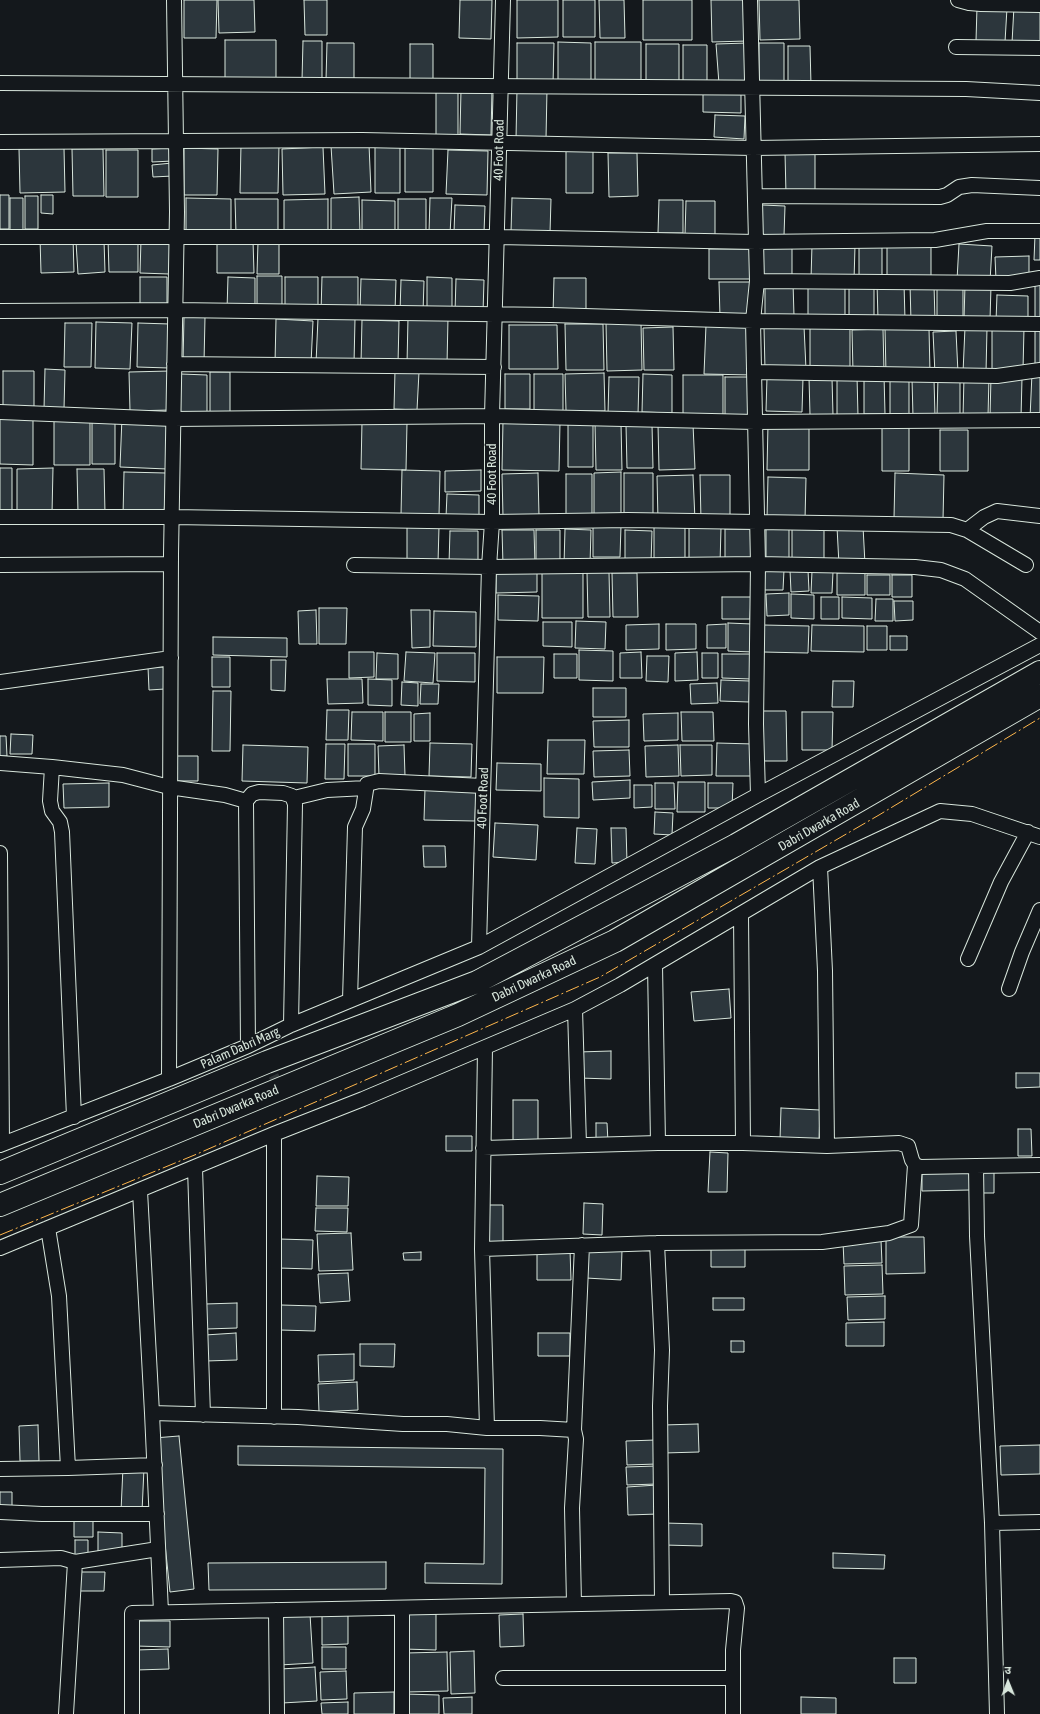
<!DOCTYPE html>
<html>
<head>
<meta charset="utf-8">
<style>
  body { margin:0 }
  #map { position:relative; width:1040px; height:1714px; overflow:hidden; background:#14181c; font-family:"Asap Condensed","Noto Sans Devanagari",sans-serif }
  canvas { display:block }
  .north { position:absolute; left:988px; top:1662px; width:40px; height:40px; -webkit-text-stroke:3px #14181c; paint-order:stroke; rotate:359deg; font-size:11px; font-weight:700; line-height:16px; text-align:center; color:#d8e6dc }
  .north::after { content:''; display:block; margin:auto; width:14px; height:18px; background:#d8e6dc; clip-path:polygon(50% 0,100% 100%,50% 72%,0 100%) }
</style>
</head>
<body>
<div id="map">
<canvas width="1040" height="1714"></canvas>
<div class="north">उ</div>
</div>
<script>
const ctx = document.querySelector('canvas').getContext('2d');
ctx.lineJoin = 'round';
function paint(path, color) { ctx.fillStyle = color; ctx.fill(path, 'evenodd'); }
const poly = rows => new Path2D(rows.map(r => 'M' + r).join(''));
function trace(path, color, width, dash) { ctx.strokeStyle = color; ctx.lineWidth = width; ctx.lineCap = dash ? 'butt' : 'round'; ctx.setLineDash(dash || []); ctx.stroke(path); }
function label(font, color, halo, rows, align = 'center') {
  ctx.font = font + ' "Asap Condensed",sans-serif'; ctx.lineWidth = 3; ctx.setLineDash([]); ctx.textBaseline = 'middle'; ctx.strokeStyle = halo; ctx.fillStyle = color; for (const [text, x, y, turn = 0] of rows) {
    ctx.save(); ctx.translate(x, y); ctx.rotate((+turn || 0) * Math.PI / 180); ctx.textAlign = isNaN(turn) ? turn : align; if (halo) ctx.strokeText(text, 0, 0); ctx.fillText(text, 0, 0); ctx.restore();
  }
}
const building = poly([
  [184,0,217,0,216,38,184,38,184,0],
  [218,0,254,0,255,32,219,33,218,0],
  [304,0,327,0,327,35,305,35,304,0],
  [460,0,492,0,491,39,459,38,460,0],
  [517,0,558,0,558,37,517,38,517,0],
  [563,0,595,0,595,37,563,37,563,0],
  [599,0,624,0,625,38,600,38,599,0],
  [643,0,692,0,692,40,643,40,643,0],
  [711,0,746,0,748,41,712,42,711,0],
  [759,0,799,0,800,39,760,40,759,0],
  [1014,6,1040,7,1040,44,1012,43,1014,6],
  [977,7,1007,8,1005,42,976,41,977,7],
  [225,40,276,40,276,79,225,79,225,40],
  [303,41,322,41,322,80,302,80,303,41],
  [558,42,591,43,591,81,558,81,558,42],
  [595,42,641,42,641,84,595,84,595,42],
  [327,43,354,43,354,80,326,80,327,43],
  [517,43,554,43,553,85,517,84,517,43],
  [747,43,749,82,719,84,716,44,747,43],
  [759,43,784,43,784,87,759,87,759,43],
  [410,44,433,44,433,81,410,81,410,44],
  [646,44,679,44,679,82,646,82,646,44],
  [683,45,707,45,707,82,683,83,683,45],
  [788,46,810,46,811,85,788,85,788,46],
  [517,89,547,89,546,139,516,139,517,89],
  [461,90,492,90,491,135,460,134,461,90],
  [436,91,458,92,458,138,436,137,436,91],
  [703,93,741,94,741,113,703,112,703,93],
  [715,115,745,116,744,139,714,137,715,115],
  [375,143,400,143,400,193,375,193,375,143],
  [241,144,279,145,278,193,240,193,241,144],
  [369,144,371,192,334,194,331,146,369,144],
  [323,147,325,194,283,195,282,149,323,147],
  [64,148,65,192,20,193,19,149,64,148],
  [172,148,173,161,152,162,152,149,172,148],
  [184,148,218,149,217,195,184,195,184,148],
  [405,148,433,148,433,192,405,192,405,148],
  [72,149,103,149,104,196,73,196,72,149],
  [566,149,593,149,593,193,566,193,566,149],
  [106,150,138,150,138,197,106,197,106,150],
  [448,150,488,151,487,195,446,194,448,150],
  [785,152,815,152,815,195,786,195,785,152],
  [608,153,637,153,638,196,609,197,608,153],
  [172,163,173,176,153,177,152,165,172,163],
  [0,195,9,195,9,229,0,229,0,195],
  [41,195,53,195,53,214,41,213,41,195],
  [25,196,38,196,38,229,25,229,25,196],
  [359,197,360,232,331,232,331,198,359,197],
  [10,198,23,198,23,230,10,230,10,198],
  [186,198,231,199,231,230,186,230,186,198],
  [430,198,452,198,450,234,429,233,430,198],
  [512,198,551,199,550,233,511,232,512,198],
  [235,199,278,199,278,234,236,234,235,199],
  [328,199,328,231,284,232,284,200,328,199],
  [398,199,426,199,426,234,398,233,398,199],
  [362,200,395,201,395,232,362,232,362,200],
  [659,200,683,200,683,233,658,233,659,200],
  [686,201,715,201,715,235,685,235,686,201],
  [455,205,485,206,484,233,454,232,455,205],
  [762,205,785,206,784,236,761,236,762,205],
  [1035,235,1040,235,1040,260,1034,260,1035,235],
  [73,237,74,272,41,273,40,238,73,237],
  [138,238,138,272,109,272,108,239,138,238],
  [104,240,105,272,78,274,76,242,104,240],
  [141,240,170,241,169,274,140,273,141,240],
  [253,240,254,273,217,273,217,241,253,240],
  [258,242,279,243,279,274,257,274,258,242],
  [959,244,992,246,990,282,957,280,959,244],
  [812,245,855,246,854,281,811,279,812,245],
  [859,245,882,245,882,280,859,281,859,245],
  [931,245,931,281,887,281,887,246,931,245],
  [792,246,792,278,763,278,762,247,792,246],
  [709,249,750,249,750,279,709,279,709,249],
  [1029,256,1029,280,996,280,995,257,1029,256],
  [257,276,282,276,282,311,257,310,257,276],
  [140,277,167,277,167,309,140,309,140,277],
  [228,277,255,278,255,310,227,310,228,277],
  [285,277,318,277,318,312,285,311,285,277],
  [322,277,358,277,358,312,321,312,322,277],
  [427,277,452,278,452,310,427,310,427,277],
  [554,278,586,278,586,315,553,314,554,278],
  [361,279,396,280,395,312,360,311,361,279],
  [456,279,484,280,483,313,455,312,456,279],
  [401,280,424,281,423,313,400,312,401,280],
  [808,281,845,282,845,321,808,320,808,281],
  [1035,281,1040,281,1040,322,1035,322,1035,281],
  [719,282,750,282,751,316,720,317,719,282],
  [793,282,794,316,765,317,765,283,793,282],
  [849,283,874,283,874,322,849,322,849,283],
  [877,283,904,283,905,320,878,320,877,283],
  [910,284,934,284,935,321,911,322,910,284],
  [965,285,991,286,990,320,964,319,965,285],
  [937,286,963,286,963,320,937,320,937,286],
  [997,295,1028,296,1028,322,996,321,997,295],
  [184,317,205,317,204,363,183,362,184,317],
  [318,318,355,319,354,364,316,363,318,318],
  [408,318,448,318,447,365,407,364,408,318],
  [276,319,313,321,311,364,275,363,276,319],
  [362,320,399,321,398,364,361,363,362,320],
  [96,322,132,323,130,369,95,368,96,322],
  [641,322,642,370,607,371,606,323,641,322],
  [65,323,92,323,91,367,64,367,65,323],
  [138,323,170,324,169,368,137,367,138,323],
  [565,324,603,324,604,370,566,370,565,324],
  [509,325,557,325,558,369,509,369,509,325],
  [706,325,753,327,752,375,704,374,706,325],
  [804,326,806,369,765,370,764,327,804,326],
  [810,326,850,326,850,372,810,372,810,326],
  [673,327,674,370,644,370,643,328,673,327],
  [965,327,987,328,986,373,963,373,965,327],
  [885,328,929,328,930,373,886,374,885,328],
  [992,328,1024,328,1023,370,992,374,992,328],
  [883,329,884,371,853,372,852,330,883,329],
  [1035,330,1040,330,1040,369,1035,369,1035,330],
  [956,331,958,373,935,374,933,332,956,331],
  [45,369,65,370,64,409,44,409,45,369],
  [3,371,34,371,34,408,3,408,3,371],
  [170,371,170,410,130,411,129,372,170,371],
  [395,371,419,372,417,410,394,409,395,371],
  [210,372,230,372,230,412,210,412,210,372],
  [604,373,605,411,566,411,565,374,604,373],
  [1032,373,1040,373,1040,419,1030,418,1032,373],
  [181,374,207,375,207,414,180,414,181,374],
  [505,374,530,374,530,409,505,409,505,374],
  [534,374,563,374,563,412,534,413,534,374],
  [643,374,672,375,672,413,642,412,643,374],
  [683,375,723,375,723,415,683,415,683,375],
  [864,375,884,375,885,414,864,414,864,375],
  [837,376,857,376,858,416,837,416,837,376],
  [609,377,639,377,638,415,608,414,609,377],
  [725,377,754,377,754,416,725,416,725,377],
  [767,377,803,378,802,412,766,411,767,377],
  [909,377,909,417,890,418,890,378,909,377],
  [938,377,960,378,960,417,937,416,938,377],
  [964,377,989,377,988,417,963,417,964,377],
  [991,377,1022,378,1021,418,990,417,991,377],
  [809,378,832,378,833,415,810,415,809,378],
  [912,379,934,379,935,416,913,417,912,379],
  [0,416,33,417,33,465,0,464,0,416],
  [122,417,168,420,167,469,120,467,122,417],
  [54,419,90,419,90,465,54,465,54,419],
  [115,420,115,464,92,464,92,421,115,420],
  [568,420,593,420,593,467,568,467,568,420],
  [503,421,560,422,559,471,502,470,503,421],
  [362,422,407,423,406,470,361,469,362,422],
  [595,423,621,423,622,470,596,470,595,423],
  [652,424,653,468,627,468,626,425,652,424],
  [693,424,695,469,659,470,658,425,693,424],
  [768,424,809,424,809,470,767,470,768,424],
  [882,427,909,427,909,471,882,471,882,427],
  [940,430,968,430,968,471,940,471,940,430],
  [0,468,12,468,12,514,0,514,0,468],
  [53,468,52,514,17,514,17,469,53,468],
  [77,469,104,469,105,513,78,513,77,469],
  [402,470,440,471,439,516,401,515,402,470],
  [481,470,481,491,445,492,445,471,481,470],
  [124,472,166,473,164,516,123,516,124,472],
  [621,472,621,516,594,516,594,473,621,472],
  [538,473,539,516,503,517,502,474,538,473],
  [624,473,653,473,653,519,624,519,624,473],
  [895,473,944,475,943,520,894,518,895,473],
  [566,474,592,474,592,518,566,518,566,474],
  [693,475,695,520,658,521,657,476,693,475],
  [700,475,730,475,730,521,701,521,700,475],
  [768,477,806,478,805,520,767,519,768,477],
  [447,494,479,495,479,518,446,517,447,494],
  [593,526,621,526,620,557,593,557,593,526],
  [654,526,685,527,685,564,654,564,654,526],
  [792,526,824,526,824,564,792,564,792,526],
  [863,526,865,564,839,565,837,527,863,526],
  [407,527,439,527,438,563,407,563,407,527],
  [689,527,721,528,720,564,689,563,689,527],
  [565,529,591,530,590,565,564,565,565,529],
  [725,529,752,529,752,564,725,563,725,529],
  [766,529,789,529,789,562,766,562,766,529],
  [502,530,534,530,535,565,503,565,502,530],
  [536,530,560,530,560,563,536,564,536,530],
  [625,530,652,531,651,563,625,562,625,530],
  [450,531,478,531,478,564,449,564,450,531],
  [765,570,784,570,783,590,764,590,765,570],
  [790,570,808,570,809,591,791,592,790,570],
  [542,571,583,572,583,618,542,618,542,571],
  [812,571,833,572,832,593,811,593,812,571],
  [537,572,537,592,496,593,496,573,537,572],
  [587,572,609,572,610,617,588,617,587,572],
  [865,572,865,595,837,595,837,573,865,572],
  [612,573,637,573,638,617,613,617,612,573],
  [867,575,890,575,890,595,867,595,867,575],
  [892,575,912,575,912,597,892,597,892,575],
  [789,593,789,615,767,616,766,594,789,593],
  [791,594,814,595,814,619,791,618,791,594],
  [498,595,539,596,538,621,498,620,498,595],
  [722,597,751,597,750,619,722,619,722,597],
  [821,597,839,597,839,619,821,619,821,597],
  [842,597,872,598,872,619,842,618,842,597],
  [876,599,893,599,893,621,875,621,876,599],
  [894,601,913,601,913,620,895,621,894,601],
  [319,608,347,608,346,644,319,644,319,608],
  [316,610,317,644,299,644,298,611,316,610],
  [411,610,430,610,430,647,412,648,411,610],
  [434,611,476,612,476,647,433,646,434,611],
  [576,621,606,622,605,649,575,648,576,621],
  [543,622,572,622,572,647,543,646,543,622],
  [728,623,752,624,752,652,728,651,728,623],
  [659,624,659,649,626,650,626,625,659,624],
  [666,624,696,624,696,649,666,650,666,624],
  [726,624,726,648,707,648,707,625,726,624],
  [763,625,809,626,808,653,763,652,763,625],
  [812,625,864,626,864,652,811,651,812,625],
  [867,626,887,626,887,650,867,650,867,626],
  [890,636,907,636,907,650,890,650,890,636],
  [213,637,287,638,287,657,213,655,213,637],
  [579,650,613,651,613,681,579,680,579,650],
  [349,652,374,652,374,677,349,678,349,652],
  [406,652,435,653,433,683,404,681,406,652],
  [641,652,642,678,620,678,620,653,641,652],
  [697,652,698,680,675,681,675,653,697,652],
  [377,653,398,654,398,679,376,679,377,653],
  [437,653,475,653,475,682,437,681,437,653],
  [702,653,718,653,718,678,702,678,702,653],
  [554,654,577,654,577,678,554,678,554,654],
  [722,654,752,654,751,679,722,678,722,654],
  [647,656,669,656,668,682,646,681,647,656],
  [212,657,230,657,230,687,212,687,212,657],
  [497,657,544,657,543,693,497,693,497,657],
  [271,660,286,660,285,691,271,690,271,660],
  [148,667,165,667,165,689,149,690,148,667],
  [327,679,362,679,363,703,328,704,327,679],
  [368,679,392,680,392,706,368,705,368,679],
  [721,680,750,681,749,702,720,701,721,680],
  [833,681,854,681,853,707,832,707,833,681],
  [402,682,418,683,418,706,401,705,402,682],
  [717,683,718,703,691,704,690,684,717,683],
  [421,684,439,684,438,704,420,704,421,684],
  [593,688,626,688,626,717,593,717,593,688],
  [213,691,231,691,230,751,212,751,213,691],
  [327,710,349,710,348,740,326,740,327,710],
  [763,711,786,711,787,761,763,761,763,711],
  [352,712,383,712,383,741,351,740,352,712],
  [385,712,411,712,411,742,385,742,385,712],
  [681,712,713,712,714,741,682,741,681,712],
  [802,712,833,712,832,750,802,750,802,712],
  [430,713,430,741,414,741,414,714,430,713],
  [678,713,678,740,644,741,643,714,678,713],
  [629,720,629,747,594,747,593,721,629,720],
  [11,734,33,735,32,754,10,754,11,734],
  [0,736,6,736,7,756,0,756,0,736],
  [548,740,585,740,584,774,547,774,548,740],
  [430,743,472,744,471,777,429,776,430,743],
  [717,743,754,744,753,776,716,776,717,743],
  [326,744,345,744,344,779,325,779,326,744],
  [348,744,375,744,375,776,348,776,348,744],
  [243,745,308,747,307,783,242,781,243,745],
  [404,745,405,776,379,777,378,746,404,745],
  [678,745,679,776,646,777,645,746,678,745],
  [680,745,712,745,712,775,681,776,680,745],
  [629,750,630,776,594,777,593,751,629,750],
  [175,756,198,756,198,781,176,781,175,756],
  [497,763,541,764,541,791,496,790,497,763],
  [544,778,579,779,579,818,544,817,544,778],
  [630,780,630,798,593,800,592,782,630,780],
  [678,782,705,782,705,812,677,812,678,782],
  [109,783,109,807,64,808,63,784,109,783],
  [655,783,674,783,675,809,655,809,655,783],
  [708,783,733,783,732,808,708,808,708,783],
  [634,785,652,785,652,807,634,808,634,785],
  [425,789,476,790,475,821,424,820,425,789],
  [655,812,673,813,672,835,654,834,655,812],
  [495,823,538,825,536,860,493,857,495,823],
  [577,828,597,829,595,864,575,863,577,828],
  [611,828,626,828,627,862,612,863,611,828],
  [423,846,445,846,446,867,424,867,423,846],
  [729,989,731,1018,694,1021,691,992,729,989],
  [611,1051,611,1079,579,1078,578,1052,611,1051],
  [1016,1073,1040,1073,1040,1087,1016,1088,1016,1073],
  [513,1100,538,1100,538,1143,513,1143,513,1100],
  [781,1108,820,1110,819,1142,780,1140,781,1108],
  [596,1123,607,1123,608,1142,596,1142,596,1123],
  [1018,1129,1031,1129,1032,1156,1018,1156,1018,1129],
  [446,1136,472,1136,472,1151,446,1151,446,1136],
  [710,1152,728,1153,727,1192,708,1192,710,1152],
  [969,1171,970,1190,922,1191,922,1172,969,1171],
  [978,1172,994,1172,994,1193,978,1193,978,1172],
  [317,1176,349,1177,348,1206,316,1206,317,1176],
  [584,1203,603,1204,602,1235,583,1234,584,1203],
  [485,1205,503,1205,503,1243,485,1243,485,1205],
  [316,1208,348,1208,347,1232,315,1231,316,1208],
  [351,1233,353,1270,319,1271,317,1234,351,1233],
  [886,1237,924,1237,925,1273,886,1274,886,1237],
  [279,1239,313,1240,312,1269,278,1268,279,1239],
  [881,1240,882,1263,844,1264,843,1242,881,1240],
  [711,1246,745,1246,745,1267,711,1267,711,1246],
  [587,1249,622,1250,621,1280,586,1278,587,1249],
  [537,1250,570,1250,571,1280,537,1280,537,1250],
  [421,1252,421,1260,404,1260,403,1253,421,1252],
  [882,1265,883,1294,845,1295,844,1266,882,1265],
  [348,1273,350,1301,320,1303,318,1274,348,1273],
  [885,1296,885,1319,848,1320,847,1297,885,1296],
  [713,1298,744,1298,744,1310,713,1310,713,1298],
  [237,1303,237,1328,206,1329,205,1304,237,1303],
  [281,1305,316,1306,315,1331,280,1330,281,1305],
  [884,1322,884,1346,846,1346,846,1323,884,1322],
  [236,1333,237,1360,206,1361,205,1335,236,1333],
  [538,1333,570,1333,570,1356,538,1356,538,1333],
  [731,1341,744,1341,744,1352,731,1352,731,1341],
  [360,1344,395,1344,394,1367,360,1366,360,1344],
  [354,1354,354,1380,319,1382,318,1355,354,1354],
  [357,1382,358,1410,319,1412,318,1384,357,1382],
  [698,1424,699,1452,664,1453,663,1425,698,1424],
  [38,1425,39,1461,20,1461,19,1426,38,1425],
  [179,1436,194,1589,170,1592,154,1438,179,1436],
  [656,1440,657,1464,627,1465,626,1441,656,1440],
  [1040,1445,1040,1474,1001,1475,1000,1446,1040,1445],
  [238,1446,503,1449,502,1584,425,1583,425,1563,484,1564,485,1468,238,1465,238,1446],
  [656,1466,657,1484,627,1485,626,1467,656,1466],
  [123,1467,144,1468,142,1512,121,1511,123,1467],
  [657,1485,658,1514,628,1515,627,1487,657,1485],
  [0,1492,12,1492,12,1511,0,1511,0,1492],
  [93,1516,93,1537,74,1537,74,1517,93,1516],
  [664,1523,702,1524,702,1546,664,1545,664,1523],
  [98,1532,122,1533,122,1552,98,1552,98,1532],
  [75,1540,88,1540,88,1556,75,1555,75,1540],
  [833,1553,885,1555,884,1569,833,1568,833,1553],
  [386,1562,386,1589,209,1590,208,1563,386,1562],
  [79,1572,105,1572,104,1591,79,1591,79,1572],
  [348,1611,348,1644,322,1645,322,1612,348,1611],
  [310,1614,313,1663,280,1665,277,1616,310,1614],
  [405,1614,436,1614,436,1650,404,1649,405,1614],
  [523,1614,524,1646,500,1647,499,1615,523,1614],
  [136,1621,170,1621,170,1647,136,1646,136,1621],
  [322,1647,346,1647,346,1669,322,1669,322,1647],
  [168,1649,169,1669,136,1670,136,1650,168,1649],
  [474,1651,475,1693,451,1694,450,1652,474,1651],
  [447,1652,448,1691,407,1692,406,1653,447,1652],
  [894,1658,916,1658,916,1683,894,1683,894,1658],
  [315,1667,317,1701,282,1703,280,1669,315,1667],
  [346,1671,347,1699,321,1700,320,1672,346,1671],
  [394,1692,394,1714,354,1714,354,1693,394,1692],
  [405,1694,439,1695,439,1714,405,1714,405,1694],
  [472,1697,472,1714,444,1714,443,1698,472,1697],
  [801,1697,836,1698,836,1714,801,1714,801,1697],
  [348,1702,348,1714,322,1714,321,1703,348,1702]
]);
paint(building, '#2c363c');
trace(building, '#d8e6dc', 1);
trace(poly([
  [267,1062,280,1089]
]), '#313739', 10, [10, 5]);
const minor = poly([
  [750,0,757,281,753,321,758,564,756,724,758,795],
  [958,0,969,3,981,4,1040,5],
  [956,47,1040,48],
  [0,83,966,89,1040,93],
  [0,142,362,140,753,148,1040,144],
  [755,196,940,197,947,195,959,187,972,185,1040,188],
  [0,237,497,237,756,242,935,240,987,231,1040,231],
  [757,281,1010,283,1040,278],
  [0,311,175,310,551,315,753,321,1040,324],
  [174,364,494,367],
  [755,372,997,376,1040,370],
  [0,412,173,419,492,416,755,422,1040,420],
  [0,517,172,517,492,522,628,520,951,525,967,530,1026,565],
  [967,530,984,517,997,511,1040,516],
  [0,565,171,564],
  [354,565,489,567,758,564,915,567,941,570,965,579,1040,632],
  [0,682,171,658],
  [0,763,52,767,123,775,169,787,225,795,246,801],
  [52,767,50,801,52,811,60,822,62,832,74,1117],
  [294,798,327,790,366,788],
  [0,853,2,1144],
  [820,867,825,971,827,1146],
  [741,914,743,1143],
  [479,947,489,567,492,522,492,416,503,0],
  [968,959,1001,882,1028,832],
  [655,965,658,1143],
  [1009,989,1022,952,1040,910],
  [350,1000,355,827,363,809,367,784,379,781,483,786],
  [575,1009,579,1145],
  [248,1046,246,801,252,794,259,792,283,793,292,796,295,804,291,1025],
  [169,1079,171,554,177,212,174,0],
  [0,1145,169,1079,248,1046,291,1025,479,947,758,795,1040,645],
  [483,1148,658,1143,743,1143,827,1146,899,1143,908,1146,912,1160,915,1165,920,1167,976,1166],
  [195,1168,203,1415],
  [140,1191,152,1413,298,1417,403,1424,447,1424,487,1428,482,1249,657,1243,822,1242,889,1233,911,1225,915,1165],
  [48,1228,59,1296,68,1468],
  [657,1243,662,1350,660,1406,662,1602],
  [0,1248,274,1134,363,1099,575,1009,620,985,820,867,940,811,972,814,1040,837],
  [482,1249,485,1048],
  [152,1413,161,1612],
  [274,1417,274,1134],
  [487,1428,540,1428,574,1430],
  [0,1469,68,1468,155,1465],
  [0,1512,42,1514,157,1514],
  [992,1523,1040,1522],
  [0,1560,61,1558,75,1562,158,1549],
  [574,1604,572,1508,576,1439,574,1430,582,1245],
  [402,1608,402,1714],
  [276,1610,277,1714],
  [503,1678,732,1678],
  [66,1714,75,1562],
  [132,1714,132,1613,731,1601,735,1602,737,1608,733,1650,733,1714],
  [997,1714,992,1523,977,1236,976,1166,1040,1165]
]);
const primary = poly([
  [0,1173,267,1062,477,982,736,845,1040,672],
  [0,1205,458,1015,615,941,1040,696]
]);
trace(minor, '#d8e6dc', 16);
trace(primary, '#d8e6dc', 24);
trace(minor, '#14181c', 14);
trace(primary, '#14181c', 22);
trace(poly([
  [0,1235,197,1154,600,977,879,815,1040,718]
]), '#ffb74d', 1, [14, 3, 2, 3]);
label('13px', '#d8e6dc', '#14181c', [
  ["40 Foot Road",499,150,-89],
  ["40 Foot Road",492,474,-90],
  ["40 Foot Road",483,798,-88],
  ["Dabri Dwarka Road",819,825,-30],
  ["Dabri Dwarka Road",534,979,-25],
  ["Palam Dabri Marg",240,1048,-24],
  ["Dabri Dwarka Road",236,1107,-23]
]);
</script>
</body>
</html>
